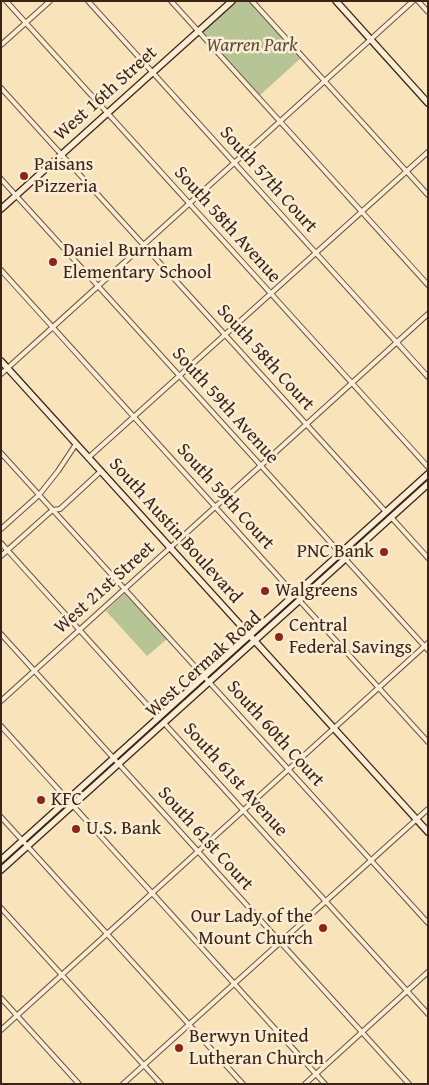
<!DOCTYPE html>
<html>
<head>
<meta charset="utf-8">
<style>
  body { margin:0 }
  #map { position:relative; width:429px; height:1085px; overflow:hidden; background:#f9e3bb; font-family:"Gentium Book Plus",serif }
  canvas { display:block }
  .frame { position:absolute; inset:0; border:2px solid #3b2318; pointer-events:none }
</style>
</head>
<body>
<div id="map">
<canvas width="429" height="1085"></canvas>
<div class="frame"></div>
</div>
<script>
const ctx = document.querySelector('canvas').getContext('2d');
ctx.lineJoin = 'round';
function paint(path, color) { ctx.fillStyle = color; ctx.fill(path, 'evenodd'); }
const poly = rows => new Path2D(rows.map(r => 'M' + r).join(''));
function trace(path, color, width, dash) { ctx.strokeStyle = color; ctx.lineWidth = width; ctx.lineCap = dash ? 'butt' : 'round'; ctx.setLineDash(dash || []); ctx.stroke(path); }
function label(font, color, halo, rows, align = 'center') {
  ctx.font = font + ' "Gentium Book Plus",serif'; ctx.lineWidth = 5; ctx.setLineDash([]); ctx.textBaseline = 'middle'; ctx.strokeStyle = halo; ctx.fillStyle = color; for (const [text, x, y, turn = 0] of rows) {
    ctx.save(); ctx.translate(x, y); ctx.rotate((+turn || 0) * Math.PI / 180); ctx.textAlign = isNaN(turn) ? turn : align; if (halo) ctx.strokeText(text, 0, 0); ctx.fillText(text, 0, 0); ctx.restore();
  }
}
paint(poly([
  [236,1,250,1,301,58,259,96,203,34,203,31],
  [125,593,167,639,147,656,106,611]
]), '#b7c596');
const street = poly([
  [6,1,428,467],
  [88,1,428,377],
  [171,1,428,285],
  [252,1,428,195],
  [418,1,428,12],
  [1,45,50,1],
  [1,88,386,512],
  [1,179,428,650],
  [1,270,295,595],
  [1,374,413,1],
  [1,453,428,923],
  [88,458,428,152],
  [391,517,428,558],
  [1,529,39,495,58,471,76,444],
  [1,543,159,718],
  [1,556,49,513,53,510,60,509,101,471],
  [299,600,428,742],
  [1,634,409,1084],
  [1,701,428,314],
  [164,723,428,1014],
  [1,726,325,1084],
  [1,817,243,1084],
  [1,908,161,1084],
  [1,998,79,1084],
  [1,1030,428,643],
  [123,1084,428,809],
  [305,1084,428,972]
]);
const secondary = poly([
  [336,1,428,103],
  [1,209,232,1],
  [1,361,428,832],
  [1,860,428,474],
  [1,870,428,484]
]);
trace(street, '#6a5341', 6);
trace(secondary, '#3b2318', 8);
trace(street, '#fbedd3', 4);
trace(secondary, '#fbedd3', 5.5);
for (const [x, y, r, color] of [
  [24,176,5,"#8f2418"],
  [53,262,5,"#8f2418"],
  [384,552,5,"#8f2418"],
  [265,591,5,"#8f2418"],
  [279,637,5,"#8f2418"],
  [41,800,5,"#8f2418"],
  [76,829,5,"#8f2418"],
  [323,928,5,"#8f2418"],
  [179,1048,5,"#8f2418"]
]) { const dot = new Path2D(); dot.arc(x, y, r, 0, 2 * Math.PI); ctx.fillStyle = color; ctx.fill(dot); trace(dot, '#fbedd3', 2); }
label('italic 19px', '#5a4c38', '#fbedd3', [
  ["Warren Park",252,46]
]);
label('19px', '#3b2318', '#fbedd3', [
  ["West 16th Street",106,94,-42],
  ["South 57th Court",268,180,48],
  ["South 58th Avenue",227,225,48],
  ["South 58th Court",265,358,48],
  ["South 59th Avenue",225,406,48],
  ["South 59th Court",225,497,48],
  ["South Austin Boulevard",175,531,48],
  ["West 21st Street",105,588,-42],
  ["West Cermak Road",204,665,-42],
  ["South 60th Court",275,734,48],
  ["South 61st Avenue",235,780,48],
  ["South 61st Court",205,839,48]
]);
label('19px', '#3b2318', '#fbedd3', [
  ["Paisans",34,165],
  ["Pizzeria",34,187],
  ["Daniel Burnham",63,251],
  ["Elementary School",63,273],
  ["PNC Bank",374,552,"right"],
  ["Walgreens",275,591],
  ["Central",289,626],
  ["Federal Savings",289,648],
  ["KFC",51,800],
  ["U.S. Bank",86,829],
  ["Our Lady of the",313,917,"right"],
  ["Mount Church",313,939,"right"],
  ["Berwyn United",189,1037],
  ["Lutheran Church",189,1059]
], 'left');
</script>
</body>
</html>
